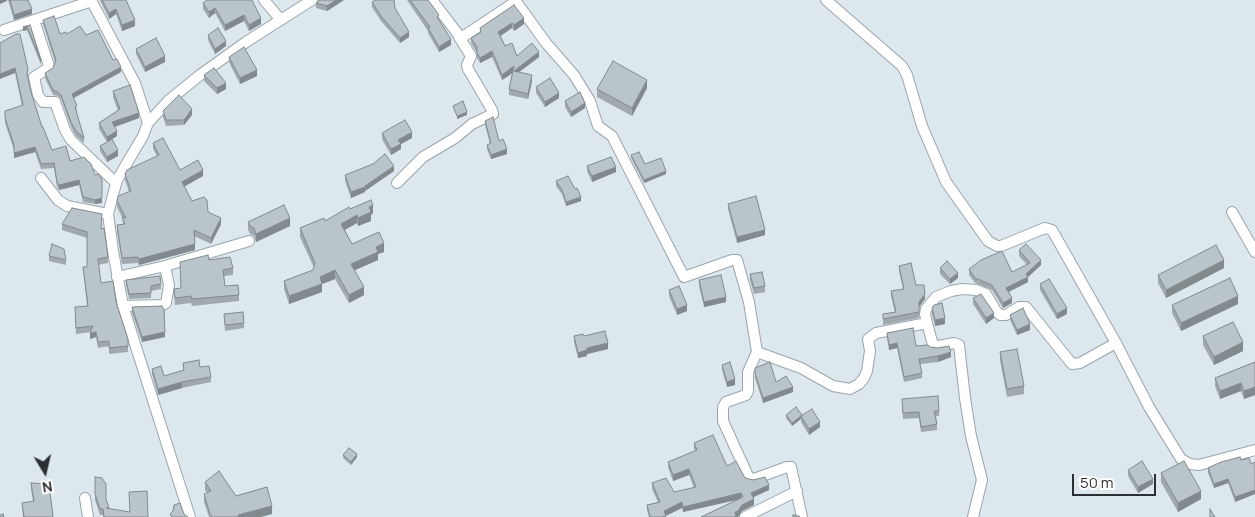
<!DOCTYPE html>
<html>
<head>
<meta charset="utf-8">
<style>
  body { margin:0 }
  #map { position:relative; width:1255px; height:517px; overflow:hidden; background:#dce8ee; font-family:Manrope,sans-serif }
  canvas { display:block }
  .north { position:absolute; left:20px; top:447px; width:50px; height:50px; -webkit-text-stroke:4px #fff; paint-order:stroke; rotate:171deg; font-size:14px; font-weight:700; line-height:20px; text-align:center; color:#2c3033 }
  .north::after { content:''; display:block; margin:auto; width:18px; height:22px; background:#2c3033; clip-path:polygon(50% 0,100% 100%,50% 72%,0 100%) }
  .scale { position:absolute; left:1072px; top:474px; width:84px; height:22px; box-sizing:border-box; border:2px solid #2c3033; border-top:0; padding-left:6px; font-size:15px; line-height:18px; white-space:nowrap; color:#2c3033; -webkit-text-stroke:4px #fff; paint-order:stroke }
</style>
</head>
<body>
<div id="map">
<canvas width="1255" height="517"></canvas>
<div class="north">N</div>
<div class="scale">50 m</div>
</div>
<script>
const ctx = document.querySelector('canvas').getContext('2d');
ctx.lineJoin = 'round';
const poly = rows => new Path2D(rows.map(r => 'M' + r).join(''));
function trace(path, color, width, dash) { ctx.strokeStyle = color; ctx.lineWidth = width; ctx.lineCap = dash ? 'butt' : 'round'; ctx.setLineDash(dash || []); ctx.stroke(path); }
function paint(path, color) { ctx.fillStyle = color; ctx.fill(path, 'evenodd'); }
const minor = poly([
  [91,0,135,83,148,123,143,136,117,180,108,214,113,251,123,306,190,517],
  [264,0,280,19],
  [432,0,461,38,515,2],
  [515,0,546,43,574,75,590,101,598,126,612,136,684,277,732,260,737,260,749,302,757,352,801,368,833,386,850,389,859,384,864,378,867,371,870,351,868,339,876,333,927,323,933,345,939,346,954,343,959,345,965,398,971,436,982,480,973,517],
  [826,0,902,66,907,75,922,126,946,182,988,241,997,246,1001,246,1045,228,1052,230,1116,343,1149,407,1181,459,1190,464,1199,465,1255,450],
  [34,20,49,66,47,69,34,77,38,95,43,102,55,102,65,130,71,140,116,183],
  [4,30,92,1],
  [148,123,168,101,200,75,246,42,312,0],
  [41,178,58,200,67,206,108,214],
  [397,183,423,157,455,138,472,124,493,114,492,110,468,69,467,65,471,56,459,37],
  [1232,212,1255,252],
  [117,277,165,266,249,241],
  [123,306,163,305,166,303,169,285,165,266],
  [927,323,925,314,926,309,936,297,951,291,962,289,976,290,986,294,996,311,1000,315,1006,315,1019,307,1026,307,1072,364,1080,363,1116,343],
  [757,352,748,372,748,391,746,395,726,402,723,407,723,421,749,478,754,479,787,467,791,467,802,517],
  [85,498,88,517],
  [745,517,797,491]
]);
trace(minor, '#9aa6ab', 12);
trace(minor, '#fff', 10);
paint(poly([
  [8,0,28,0,32,14,14,20],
  [100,0,126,0,135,26,122,31,116,14,109,19],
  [252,0,261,24,249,31,244,21,225,31,215,13,209,18,203,9,203,3],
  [344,0,327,11,316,8,316,3],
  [407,0,428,0,439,20,451,45,439,52,428,33,428,31],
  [372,2,395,8,409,37,400,43,381,21,372,7],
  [514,5,524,24,514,31,512,28,501,36,505,46,517,56,539,57,519,72,532,81,528,99,509,95,509,89,513,73,502,80,492,57,480,63,477,58,477,53,471,43,471,38,480,33,480,28],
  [43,20,60,34,86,35,113,60,121,72,73,98,77,111,76,111,84,138,84,143,76,136,71,127,61,99,58,96,53,95,45,78,45,73,53,68,55,62,43,24],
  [30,25,41,61,41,65,27,30,23,31,23,27],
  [208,35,226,46,215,54,208,40],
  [0,43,28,74,28,76,31,92,42,127,52,150,102,180,102,203,95,204,83,202,79,185,59,190,57,187,54,168,41,169,35,152,14,158,14,150,5,123,5,111,22,106,15,73],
  [136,49,165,62,145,72,136,54],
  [229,57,257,76,240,84,229,62],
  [204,75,226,89,217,94,204,81],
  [536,87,559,98,545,107,536,93],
  [647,88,632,116,597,97,597,89],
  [113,91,139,118,114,127,117,136,112,139,118,156,107,162,100,151,100,146,107,142,99,129,99,123,118,111,113,97],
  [565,101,585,108,571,117,565,107],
  [163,111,192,115,184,125,166,126,163,117],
  [485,121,499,141,507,154,491,159,487,149,487,145,490,144,485,125],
  [382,133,412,138,401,144,401,149,391,155,382,139],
  [153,143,180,170,203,176,184,186,192,201,208,212,221,224,211,244,194,236,195,250,139,265,138,263,122,264,117,231,117,225,123,224,122,217,117,207,117,201,129,192,125,180,125,174,157,156,153,149],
  [631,155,645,164,666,174,644,183,631,158],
  [587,166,616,172,592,182,587,171],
  [394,171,365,191,365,192,351,198,345,181,345,175],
  [556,181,581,201,566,206,562,194,556,186],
  [728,204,765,235,737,243,728,209],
  [350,209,373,213,371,215,371,221,358,226,357,223,345,230,352,244,384,252,378,254,378,260,354,270,364,295,349,303,335,279,322,284,322,292,289,304,284,289,284,281,313,270,314,268,300,237,300,228,325,221],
  [248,222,290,226,256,242,254,236,250,234,248,230],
  [62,224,102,229,108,257,108,263,98,265,101,283,116,302,128,339,128,352,109,354,109,346,98,348,96,337,90,339,91,332,76,334,75,313,87,306,83,267,87,267,87,238,62,230],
  [1019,250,1041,265,1028,277,1028,282,1009,292,1012,303,1003,308,992,290,975,283,969,275,969,269,1012,272,1027,265,1019,256],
  [49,256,66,260,66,265,49,261],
  [209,260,233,268,233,275,224,276,225,286,239,295,239,301,192,306,191,303,175,305,174,289,181,288],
  [899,266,916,285,925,299,919,307,919,318,883,325,883,314,895,313,891,296,891,291,903,289,899,271],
  [940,268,958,278,950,284,940,274],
  [1224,268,1166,298,1158,283,1158,275],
  [750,274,765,286,765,292,754,294,750,280],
  [126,280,161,284,161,289,151,291,151,298,129,299,126,285],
  [699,280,726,302,704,307,699,286],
  [1040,284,1067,314,1057,319,1040,290],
  [669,290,687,311,677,315,669,296],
  [973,298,994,318,986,324,973,304],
  [1238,304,1181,331,1172,313,1172,305],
  [132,307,165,337,142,342,132,313],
  [932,308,945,324,935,326,932,314],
  [224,314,244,323,244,328,225,331],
  [1010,315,1030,330,1017,335,1010,320],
  [887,333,916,346,930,347,951,357,938,362,920,364,922,373,922,378,904,382,897,348,889,350,887,338],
  [574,336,584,336,608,349,587,354,587,356,578,358,574,342],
  [1203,336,1243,351,1214,365,1203,345],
  [1000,352,1024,386,1024,394,1007,397,1000,360],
  [1255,362,1255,395,1244,399,1241,391,1220,399,1215,386,1215,378],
  [183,363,200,367,211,377,211,382,182,388,158,395,152,374,152,369,164,376,183,370],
  [722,365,735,385,727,387,722,370],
  [755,368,776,382,793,392,763,403,755,378],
  [902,405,939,411,939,416,936,416,937,424,937,430,921,432,919,418,903,419],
  [786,415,802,415,820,427,809,435,801,422,801,419,792,426,786,418],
  [694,443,745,478,769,490,754,497,754,505,742,511,738,517,739,499,683,512,682,508,666,516,666,517,649,517,647,510,647,505,658,502,652,489,652,483,674,492,694,488,689,475,673,481,668,467,668,462,695,451,694,448],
  [343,455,357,457,351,465,343,458],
  [1241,460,1251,464,1255,462,1255,494,1235,502,1228,483,1214,488,1208,473,1208,468],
  [1128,470,1153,484,1138,493,1128,476],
  [1161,473,1201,499,1178,512,1161,482],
  [95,477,106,499,109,509,148,517,103,517,103,515,100,515,95,500],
  [205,482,236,496,272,514,260,517,209,517,204,502,204,494,207,493,205,490],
  [31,483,53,517,23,517,22,503,33,501,31,489]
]), '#9fa9ae');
paint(poly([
  [0,0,7,0,7,1,0,4],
  [336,0,344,0,327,11,327,6],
  [215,8,215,13,209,18,209,12],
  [32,9,32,14,14,20,14,15],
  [116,9,116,14,109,19,109,13],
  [244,15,244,21,225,31,225,25],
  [261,18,261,24,249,31,249,25],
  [524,18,524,24,514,31,514,25],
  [135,20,135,26,122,31,122,25],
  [512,23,512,28,498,37,498,32],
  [27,26,27,30,23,31,23,27],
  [409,32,409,37,400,43,400,38],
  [451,39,451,45,439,52,439,47],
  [226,41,226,46,215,54,215,49],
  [492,51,492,57,480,63,480,58],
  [539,52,539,57,514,76,514,72,502,80,502,75,514,66],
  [165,56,165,62,145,72,145,67],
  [121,67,121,72,72,99,72,94],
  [15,68,15,73,0,79,0,74],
  [257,70,257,76,240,84,240,78],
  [532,75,532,81,528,99,528,94],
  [647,80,647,88,632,116,632,108],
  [226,83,226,89,217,94,217,88],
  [559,93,559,98,545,107,545,102],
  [585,103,585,108,571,117,571,112],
  [192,109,192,115,184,125,184,120],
  [467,112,467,115,457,119,457,116],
  [139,113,139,118,112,128,112,122],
  [117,131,117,136,107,142,107,137],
  [412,132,412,138,401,144,401,149,391,155,391,149,398,140],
  [35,147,35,152,14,158,14,153],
  [507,149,507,154,491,159,491,155],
  [118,150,118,156,107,162,107,157],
  [394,166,394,171,365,191,365,192,351,198,351,192,365,186],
  [616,167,616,172,592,182,592,176],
  [203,170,203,176,182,188,182,182],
  [666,171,666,174,644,183,644,180],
  [79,180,79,185,59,190,59,185],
  [581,197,581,201,566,206,566,202],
  [102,198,102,203,95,204,95,200],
  [373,205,373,213,371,215,371,221,358,226,358,218,369,207],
  [357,215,357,223,341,232,341,224],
  [221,218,221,224,211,244,211,238],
  [290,218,290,226,256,242,256,234],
  [765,230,765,235,737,243,737,237],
  [384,243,384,252,378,254,378,260,351,272,351,264,376,247],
  [195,244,195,250,139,265,139,259],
  [1041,260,1041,265,1028,277,1028,282,1006,293,1006,288,1026,274],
  [1224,260,1224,268,1166,298,1166,290],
  [335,270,335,279,322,284,322,292,289,304,289,296,320,277],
  [958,273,958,278,950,284,950,279],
  [364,287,364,295,349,303,349,295],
  [925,294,925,299,919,307,919,318,919,302],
  [1238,296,1238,304,1181,331,1181,323],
  [726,297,726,302,704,307,704,302],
  [1012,298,1012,303,1003,308,1003,303],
  [687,305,687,311,677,315,677,309],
  [1067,308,1067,314,1057,319,1057,314],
  [994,313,994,318,986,324,986,318],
  [945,318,945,324,935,326,935,320],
  [1030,324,1030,330,1017,335,1017,330],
  [96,332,96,337,90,339,90,333],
  [165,332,165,337,142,342,142,337],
  [1243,342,1243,351,1214,365,1214,357],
  [608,343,608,349,587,354,587,356,578,358,578,353,587,348],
  [897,343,897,348,889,350,889,345],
  [951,352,951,357,938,362,938,356],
  [735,379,735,385,727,387,727,382],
  [182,382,182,388,158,395,158,389],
  [1241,383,1241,391,1220,399,1220,391],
  [793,387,793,392,763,403,763,398],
  [1255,387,1255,395,1244,399,1244,391],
  [801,417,801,419,792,426,792,423],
  [820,422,820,427,809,435,809,429],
  [357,454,357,457,351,465,351,462],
  [689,469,689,475,673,481,673,475],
  [1153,479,1153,484,1138,493,1138,487],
  [1228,479,1228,483,1214,488,1214,484],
  [769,485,769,490,751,498,751,493],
  [1255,490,1255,494,1235,502,1235,497],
  [1201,491,1201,499,1178,512,1178,503],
  [741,493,741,499,683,512,683,507],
  [754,499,754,505,742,511,738,517,735,517,735,512,742,505],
  [682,502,682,508,665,516,666,517,662,517,664,511],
  [272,506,272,514,260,517,238,517,238,515]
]), '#828a8d');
const building = poly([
  [10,0,28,0,32,9,14,15,10,0],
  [102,0,126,0,135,20,122,25,116,9,109,13,102,0],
  [207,0,252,0,261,18,249,25,244,15,225,25,215,8,209,12,203,3,207,0],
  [320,0,336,0,327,6,316,3,320,0],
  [376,0,394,0,395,8,409,32,400,38,381,16,372,2,376,0],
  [410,0,428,0,439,15,437,17,451,39,439,47,428,28,430,27,410,0],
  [514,5,524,18,514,25,512,23,498,32,505,46,512,43,517,56,532,43,539,52,514,71,532,75,528,94,509,89,514,66,502,75,492,51,480,58,477,53,477,47,471,38,481,32,480,28,514,5],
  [54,16,60,34,66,32,67,34,80,26,86,35,98,30,113,60,117,59,121,67,72,94,77,106,75,107,84,138,76,131,71,122,61,95,58,92,53,90,45,73,53,68,56,60,43,20,54,16],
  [30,25,41,61,27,26,23,27,30,25],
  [218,28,226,41,215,49,208,35,218,28],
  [16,34,20,34,28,69,27,74,31,92,42,127,43,127,52,150,66,146,70,161,84,157,91,164,95,175,99,174,102,180,102,198,95,200,83,197,79,180,59,185,57,182,54,163,41,164,35,147,14,153,14,145,5,118,5,111,23,105,15,68,0,74,0,43,16,34],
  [156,38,165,56,145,67,136,49,156,38],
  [244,47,257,70,240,78,229,57,244,47],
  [613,61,647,80,632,108,597,89,613,61],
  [214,68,226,83,217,88,204,75,214,68],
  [550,78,559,93,545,102,536,87,550,78],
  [130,85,139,113,112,122,117,131,107,137,99,123,120,109,113,91,130,85],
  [580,92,585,103,571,112,565,101,580,92],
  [179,95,192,109,184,120,166,120,163,111,179,95],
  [463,101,467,112,457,116,453,106,463,101],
  [493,117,499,141,503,139,507,149,491,155,487,145,491,143,485,121,493,117],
  [405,120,412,132,398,140,401,144,391,149,382,133,405,120],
  [163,138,180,170,198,160,203,170,182,182,192,201,204,197,207,200,208,212,221,218,211,238,194,230,195,244,139,259,138,257,122,258,117,225,125,224,122,217,126,218,117,201,118,196,131,191,125,174,127,170,159,155,153,143,163,138],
  [112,139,118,150,107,157,100,146,112,139],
  [639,152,645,164,661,158,666,171,644,180,631,155,639,152],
  [385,154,394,166,365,186,365,187,351,192,345,175,373,164,385,154],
  [611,157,616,167,592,176,587,166,611,157],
  [568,176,575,189,577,188,581,197,566,202,562,190,556,181,568,176],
  [756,196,765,230,737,237,728,204,756,196],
  [371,200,373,205,369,207,371,212,358,218,357,215,341,224,352,244,379,232,384,243,376,247,378,252,351,264,364,287,349,295,335,270,320,277,322,284,289,296,284,281,313,270,315,263,300,228,324,218,325,221,349,207,350,209,371,200],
  [284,205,290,218,256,234,254,228,250,226,248,222,284,205],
  [72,208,102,214,101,229,104,228,108,257,98,259,101,283,113,281,116,302,128,339,128,346,109,348,109,341,98,342,96,332,90,333,93,326,76,328,75,307,88,306,83,267,87,267,87,232,62,224,72,208],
  [52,244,64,249,66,260,49,256,52,244],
  [1026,244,1041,260,1026,274,1028,277,1006,288,1012,298,1003,303,992,285,975,278,969,269,981,260,1002,251,1012,272,1030,263,1019,250,1026,244],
  [1216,245,1224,260,1166,290,1158,275,1216,245],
  [208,255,209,260,230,257,233,268,223,270,225,286,238,285,239,295,192,299,191,296,175,298,174,289,181,288,180,262,208,255],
  [947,261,958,273,950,279,940,268,947,261],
  [911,263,916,285,924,285,925,294,919,302,919,312,883,319,883,314,896,312,891,291,904,289,899,266,911,263],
  [762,272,765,286,754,288,750,274,762,272],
  [721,275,726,297,704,302,699,280,721,275],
  [160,276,161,284,151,286,151,293,129,294,126,280,160,276],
  [1230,278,1238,296,1181,323,1172,305,1230,278],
  [1049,279,1067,308,1057,314,1040,284,1049,279],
  [679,286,687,305,677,309,669,290,679,286],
  [981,294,994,313,986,318,973,298,981,294],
  [942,303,945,318,935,320,932,308,934,305,942,303],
  [162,306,164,309,165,332,142,337,132,307,162,306],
  [1023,308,1030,324,1017,330,1010,315,1023,308],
  [243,312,244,323,225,325,224,314,243,312],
  [1233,322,1243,342,1214,357,1203,336,1233,322],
  [913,328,916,346,928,345,930,347,938,348,949,346,951,352,938,356,919,359,922,373,904,377,897,343,889,345,887,333,913,328],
  [605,331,608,343,587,348,587,350,578,353,574,336,583,334,584,336,605,331],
  [1017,349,1024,386,1007,389,1000,352,1017,349],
  [199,360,200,367,209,366,211,377,182,382,158,389,152,369,161,366,164,376,184,370,183,363,199,360],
  [730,362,735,379,727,382,722,365,730,362],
  [770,362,776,382,786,376,793,387,763,398,755,373,755,368,770,362],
  [1255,362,1255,387,1244,391,1241,383,1220,391,1215,378,1255,362],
  [938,396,939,411,934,411,937,424,921,427,919,412,903,413,902,399,938,396],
  [796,407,802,415,792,423,786,415,796,407],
  [812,409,820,422,809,429,801,416,812,409],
  [713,435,727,466,736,461,745,478,753,480,765,477,769,485,751,493,754,499,742,505,738,511,735,512,736,517,701,517,743,497,741,493,683,507,682,502,664,511,666,516,662,517,650,517,647,505,660,502,652,483,666,478,674,492,696,487,689,469,673,475,668,462,697,450,694,443,713,435],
  [349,448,357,454,351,462,343,455,349,448],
  [1240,457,1241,460,1249,458,1251,464,1255,462,1255,490,1235,497,1228,479,1214,484,1208,468,1221,462,1240,457],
  [1142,461,1153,479,1138,487,1128,470,1142,461],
  [1184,461,1201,491,1178,503,1161,473,1184,461],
  [219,471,236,496,267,487,272,506,238,515,239,517,212,517,210,514,204,494,211,491,205,482,219,471],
  [95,477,102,478,106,484,106,499,109,508,106,508,130,512,129,492,147,491,148,517,104,517,103,509,100,509,95,494,95,477],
  [31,483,49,484,53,517,24,517,22,503,34,501,31,483],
  [180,503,184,514,188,517,172,517,170,514,173,511,174,505,180,503],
  [1210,509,1215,517,1210,517,1210,509],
  [3,514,4,517,0,517,0,515,3,514],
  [793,515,796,515,800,517,793,517,793,515]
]);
paint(building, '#b9c5ca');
trace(building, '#828a8d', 1);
</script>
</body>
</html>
